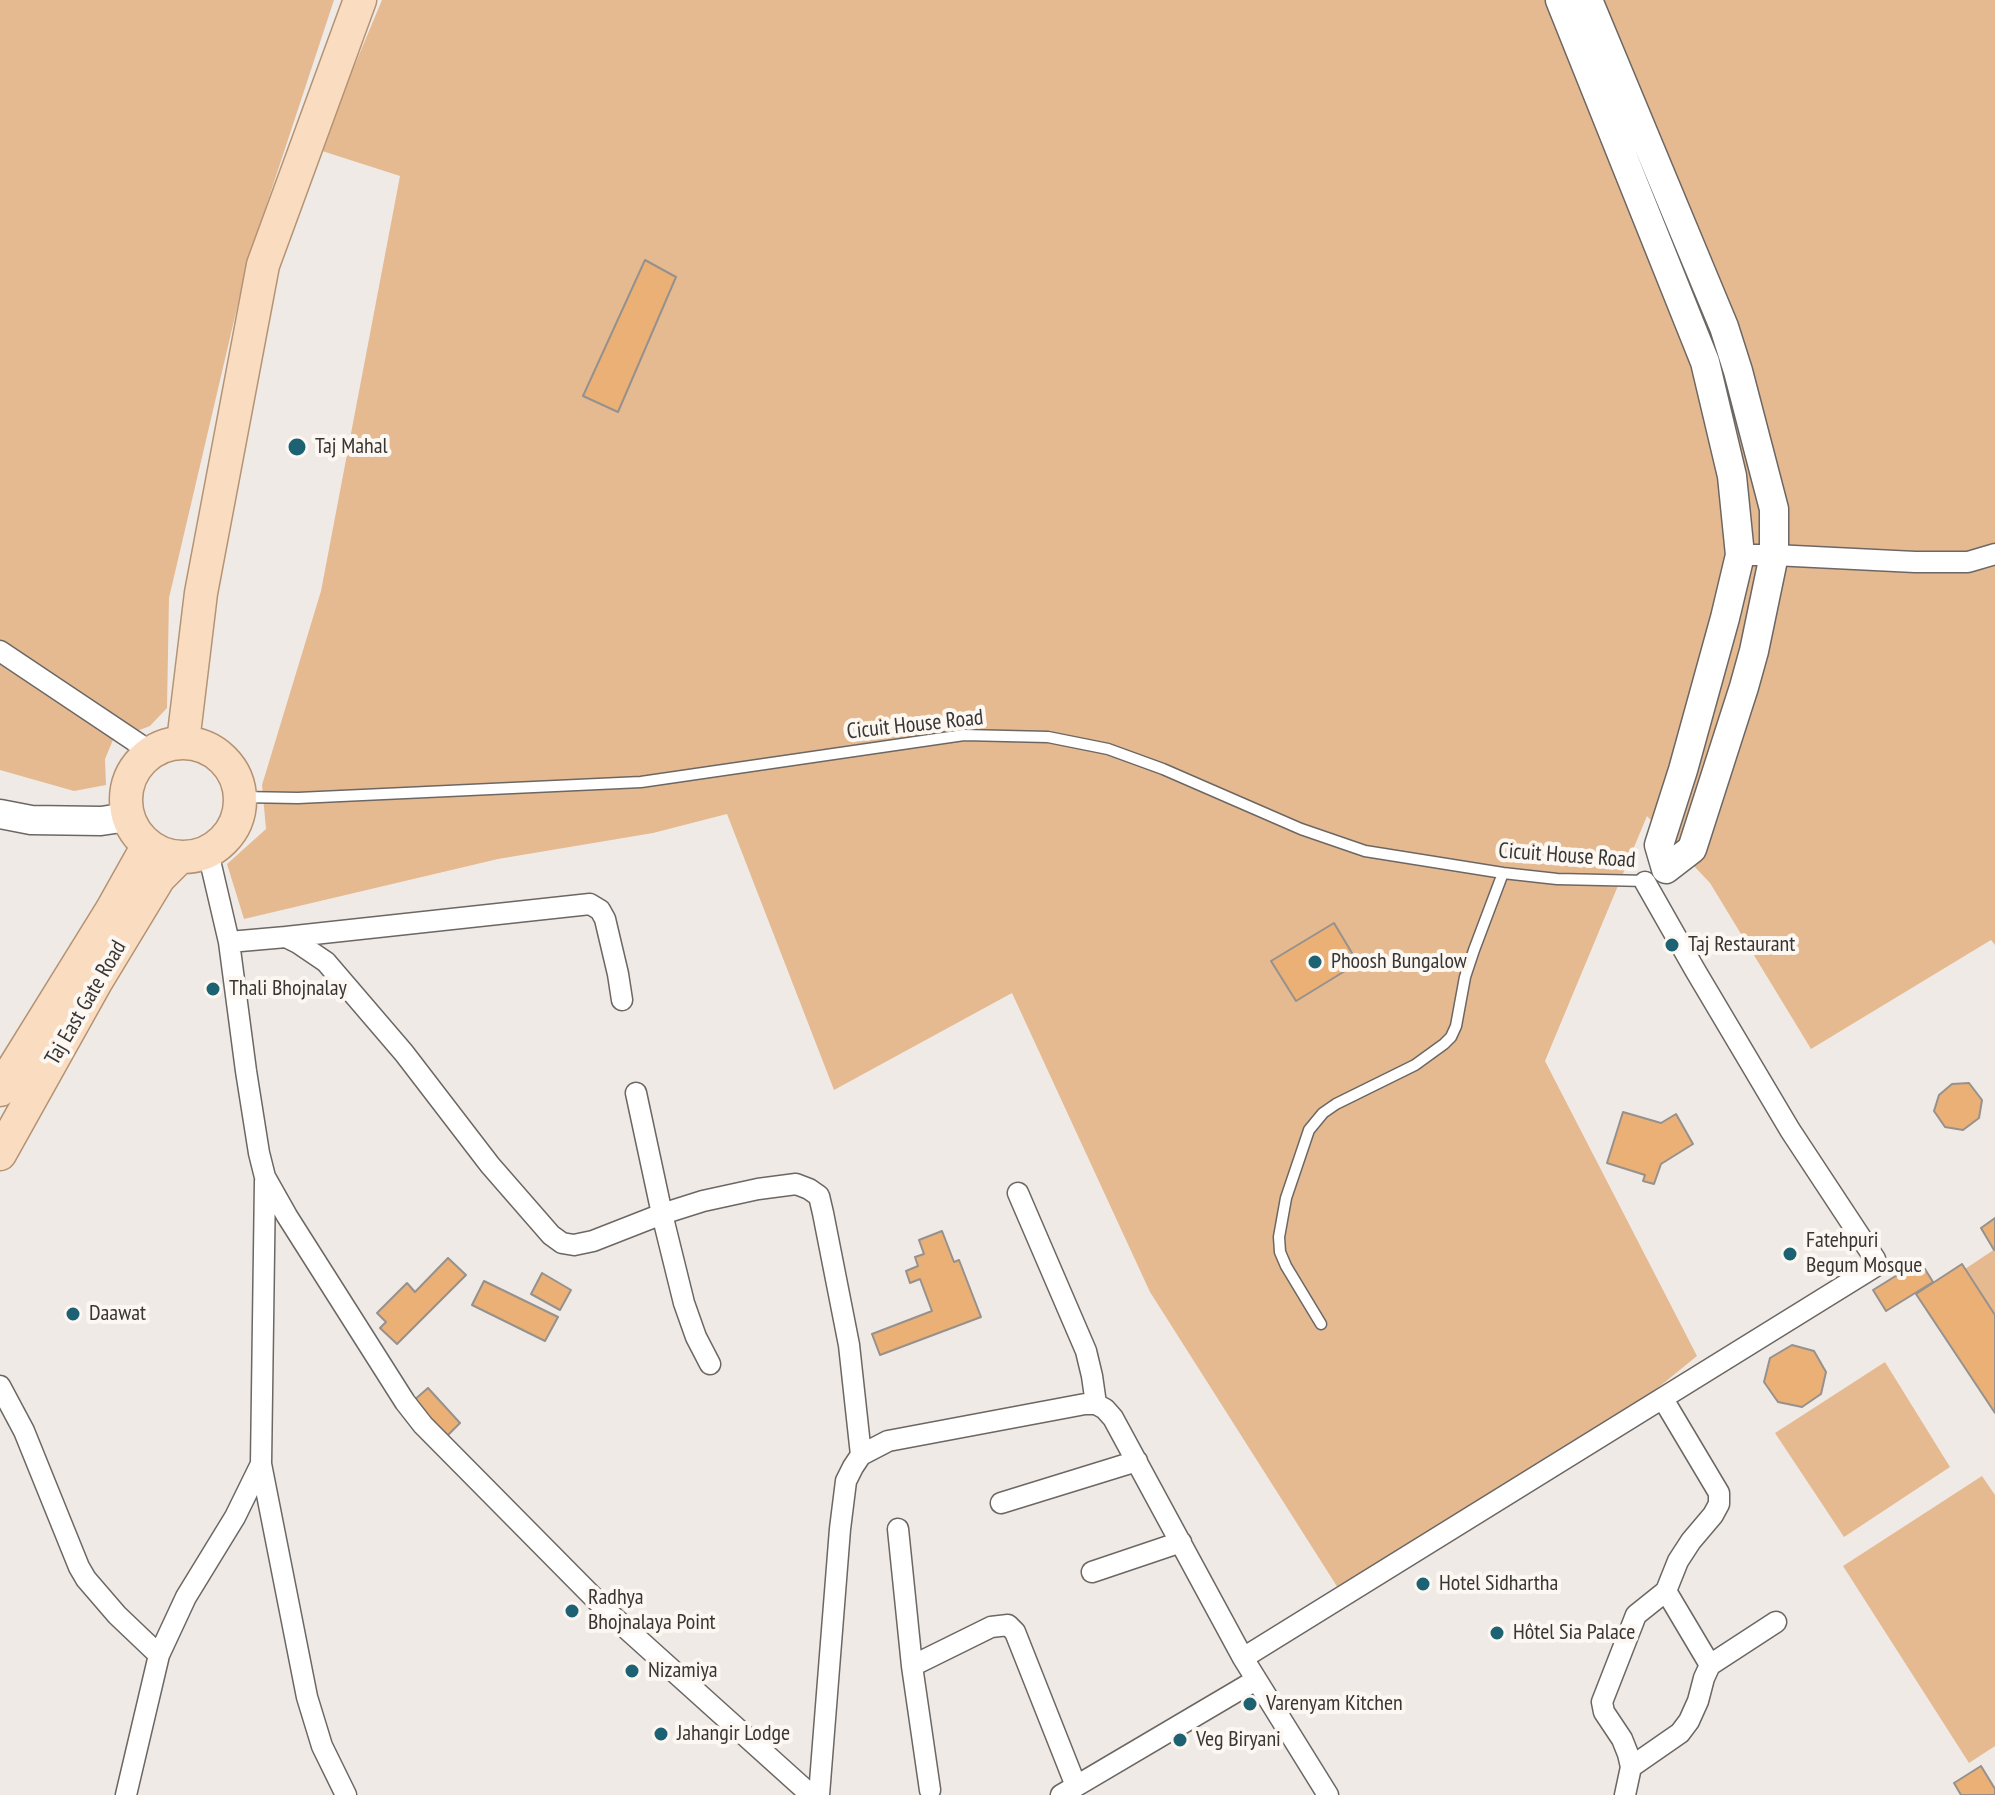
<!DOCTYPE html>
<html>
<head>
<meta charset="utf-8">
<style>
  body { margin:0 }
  canvas { display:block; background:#efeae5 }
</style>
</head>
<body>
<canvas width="1995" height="1795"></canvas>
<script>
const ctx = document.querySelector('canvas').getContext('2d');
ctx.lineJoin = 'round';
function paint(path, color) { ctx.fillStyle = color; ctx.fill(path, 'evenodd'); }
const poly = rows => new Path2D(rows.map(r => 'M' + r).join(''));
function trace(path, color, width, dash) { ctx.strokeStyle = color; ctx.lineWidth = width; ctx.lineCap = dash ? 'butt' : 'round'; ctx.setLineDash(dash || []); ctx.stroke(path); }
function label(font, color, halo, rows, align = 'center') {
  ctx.font = font + ' "PT Sans Narrow",sans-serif'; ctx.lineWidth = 8; ctx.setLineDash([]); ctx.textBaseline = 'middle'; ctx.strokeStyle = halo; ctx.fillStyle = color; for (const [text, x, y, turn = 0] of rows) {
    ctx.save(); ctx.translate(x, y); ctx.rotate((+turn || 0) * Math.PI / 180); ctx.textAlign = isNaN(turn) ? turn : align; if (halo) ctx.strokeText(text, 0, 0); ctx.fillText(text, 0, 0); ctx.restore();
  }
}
paint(poly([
  [0,0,334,0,248,261,169,598,167,708,150,726,113,740,105,759,106,785,74,791,0,770],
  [382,0,1995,0,1995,945,1991,940,1811,1049,1710,883,1647,816,1545,1061,1697,1356,1654,1391,1338,1588,1150,1292,1012,993,834,1090,727,814,653,833,498,859,244,919,227,864,266,829,262,785,321,591,400,176,319,150],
  [1995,1249,1995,1315,1965,1269],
  [1885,1362,1950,1467,1844,1537,1775,1433],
  [1982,1476,1995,1495,1995,1746,1969,1763,1843,1566]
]), '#e6ba91');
const building = poly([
  [645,260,676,277,618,412,583,396,645,260],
  [1334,923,1358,963,1296,1001,1271,961,1334,923],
  [1969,1083,1982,1100,1979,1118,1963,1130,1945,1127,1934,1111,1939,1095,1952,1084,1969,1083],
  [1623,1112,1661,1123,1676,1114,1693,1144,1661,1164,1654,1184,1643,1181,1645,1175,1607,1163,1623,1112],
  [1995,1218,1995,1249,1994,1250,1981,1228,1995,1218],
  [942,1231,954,1262,959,1260,981,1317,880,1355,872,1334,932,1311,920,1279,910,1283,906,1271,918,1266,915,1257,924,1254,919,1240,942,1231],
  [448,1258,466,1275,397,1344,380,1328,386,1322,377,1313,407,1283,415,1292,448,1258],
  [1920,1261,1933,1282,1886,1311,1873,1290,1920,1261],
  [1962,1264,1995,1315,1995,1413,1916,1294,1962,1264],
  [542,1273,571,1290,560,1310,531,1294,542,1273],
  [484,1281,558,1317,545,1341,472,1305,484,1281],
  [1792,1345,1814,1351,1826,1372,1821,1394,1802,1407,1778,1402,1764,1382,1770,1358,1792,1345],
  [428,1388,460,1423,446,1437,413,1401,428,1388],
  [1981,1766,1995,1789,1995,1795,1961,1795,1954,1783,1981,1766]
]);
paint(building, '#ebb076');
trace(building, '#96918d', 2);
const lane = poly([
  [240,797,298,798,641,782,964,735,1048,737,1108,749,1163,769,1301,829,1365,851,1503,873,1557,879,1647,881],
  [1321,1324,1286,1266,1280,1252,1279,1237,1286,1198,1309,1130,1323,1113,1336,1104,1415,1065,1444,1044,1451,1037,1456,1026,1465,977,1474,950,1503,873]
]);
const street = poly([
  [1740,555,1774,555,1915,562,1968,562,1995,554],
  [0,651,151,752],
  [208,852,229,942,246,1071,259,1153,265,1177,287,1216,405,1402,423,1425,609,1613,811,1795],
  [286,937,590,904,600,910,605,919,618,974,622,1000],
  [229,942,286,937,298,943,326,962,404,1053,490,1165,551,1235,562,1243,574,1245,593,1241,662,1214,703,1201,758,1189,796,1184,809,1189,819,1196,823,1213,849,1345,861,1455],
  [636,1093,662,1214,684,1303,696,1337,710,1364],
  [265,1181,261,1464,307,1697,322,1746,346,1795],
  [1018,1193,1086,1351,1092,1376,1096,1404],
  [0,1386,24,1431,79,1567,86,1579,117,1615,159,1655],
  [1001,1503,1137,1461],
  [898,1529,912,1666,930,1790],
  [1092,1572,1181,1542],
  [1666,1591,1710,1665],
  [1243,1658,1876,1266,1875,1259,1790,1130,1695,970,1645,882],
  [912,1666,991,1627,1008,1625,1015,1632,1076,1786],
  [1631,1767,1680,1733,1689,1721,1698,1701,1704,1678,1710,1665,1776,1622],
  [126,1795,159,1655,186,1597,235,1517,261,1464],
  [819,1795,840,1529,846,1481,853,1467,861,1455,888,1441,1085,1404,1096,1404,1105,1409,1113,1418,1243,1658,1328,1795],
  [1061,1795,1256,1680],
  [1625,1795,1631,1767,1628,1754,1622,1739,1604,1712,1602,1702,1636,1615,1666,1591,1678,1561,1691,1541,1713,1515,1719,1504,1719,1493,1663,1399]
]);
const secondary = poly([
  [1560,0,1705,362,1732,476,1740,555,1725,618,1683,770,1659,845,1666,869,1692,849,1744,687,1754,651,1774,555,1774,509,1738,371,1724,327,1588,0],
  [0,814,31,820,101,821,128,817]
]);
const primary = poly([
  [183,742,201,593,263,265,360,0],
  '126 800a57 57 0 1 1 114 0a57 57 0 1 1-114 0Z',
  [0,1090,111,911,148,845],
  [0,1154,96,982,159,878,180,857]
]);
trace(lane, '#6c6763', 13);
trace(street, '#6c6763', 23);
trace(secondary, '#6c6763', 31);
trace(primary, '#b49374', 35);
trace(lane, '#fff', 10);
trace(street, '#fff', 20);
trace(secondary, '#fff', 28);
trace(primary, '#fadcc1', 32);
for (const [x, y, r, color] of [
  [297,447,10,"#1d6273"],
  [1672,945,8,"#1d6273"],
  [1315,962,8,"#1d6273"],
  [213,989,8,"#1d6273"],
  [1790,1254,8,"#1d6273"],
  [73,1314,8,"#1d6273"],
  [1423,1584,8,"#1d6273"],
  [572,1611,8,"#1d6273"],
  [1497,1633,8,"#1d6273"],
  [632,1671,8,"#1d6273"],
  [1250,1704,8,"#1d6273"],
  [661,1734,8,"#1d6273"],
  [1180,1740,8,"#1d6273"]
]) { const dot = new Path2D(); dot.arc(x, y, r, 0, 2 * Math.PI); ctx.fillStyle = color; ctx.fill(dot); trace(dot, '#fdf7f2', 3); }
label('22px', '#383634', '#fdf7f2', [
  ["Taj Mahal",315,447],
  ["Taj Restaurant",1688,945],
  ["Phoosh Bungalow",1331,962],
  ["Thali Bhojnalay",229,989],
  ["Fatehpuri",1806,1241],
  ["Begum Mosque",1806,1266],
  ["Daawat",89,1314],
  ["Hotel Sidhartha",1439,1584],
  ["Radhya",588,1598],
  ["Bhojnalaya Point",588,1623],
  ["Hôtel Sia Palace",1513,1633],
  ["Nizamiya",648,1671],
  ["Varenyam Kitchen",1266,1704],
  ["Jahangir Lodge",677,1734],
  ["Veg Biryani",1196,1740]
], 'left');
label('22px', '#383634', '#fdf7f2', [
  ["Cicuit House Road",915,725,-6],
  ["Cicuit House Road",1567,856,4],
  ["Taj East Gate Road",86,1003,-60]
]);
</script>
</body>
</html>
